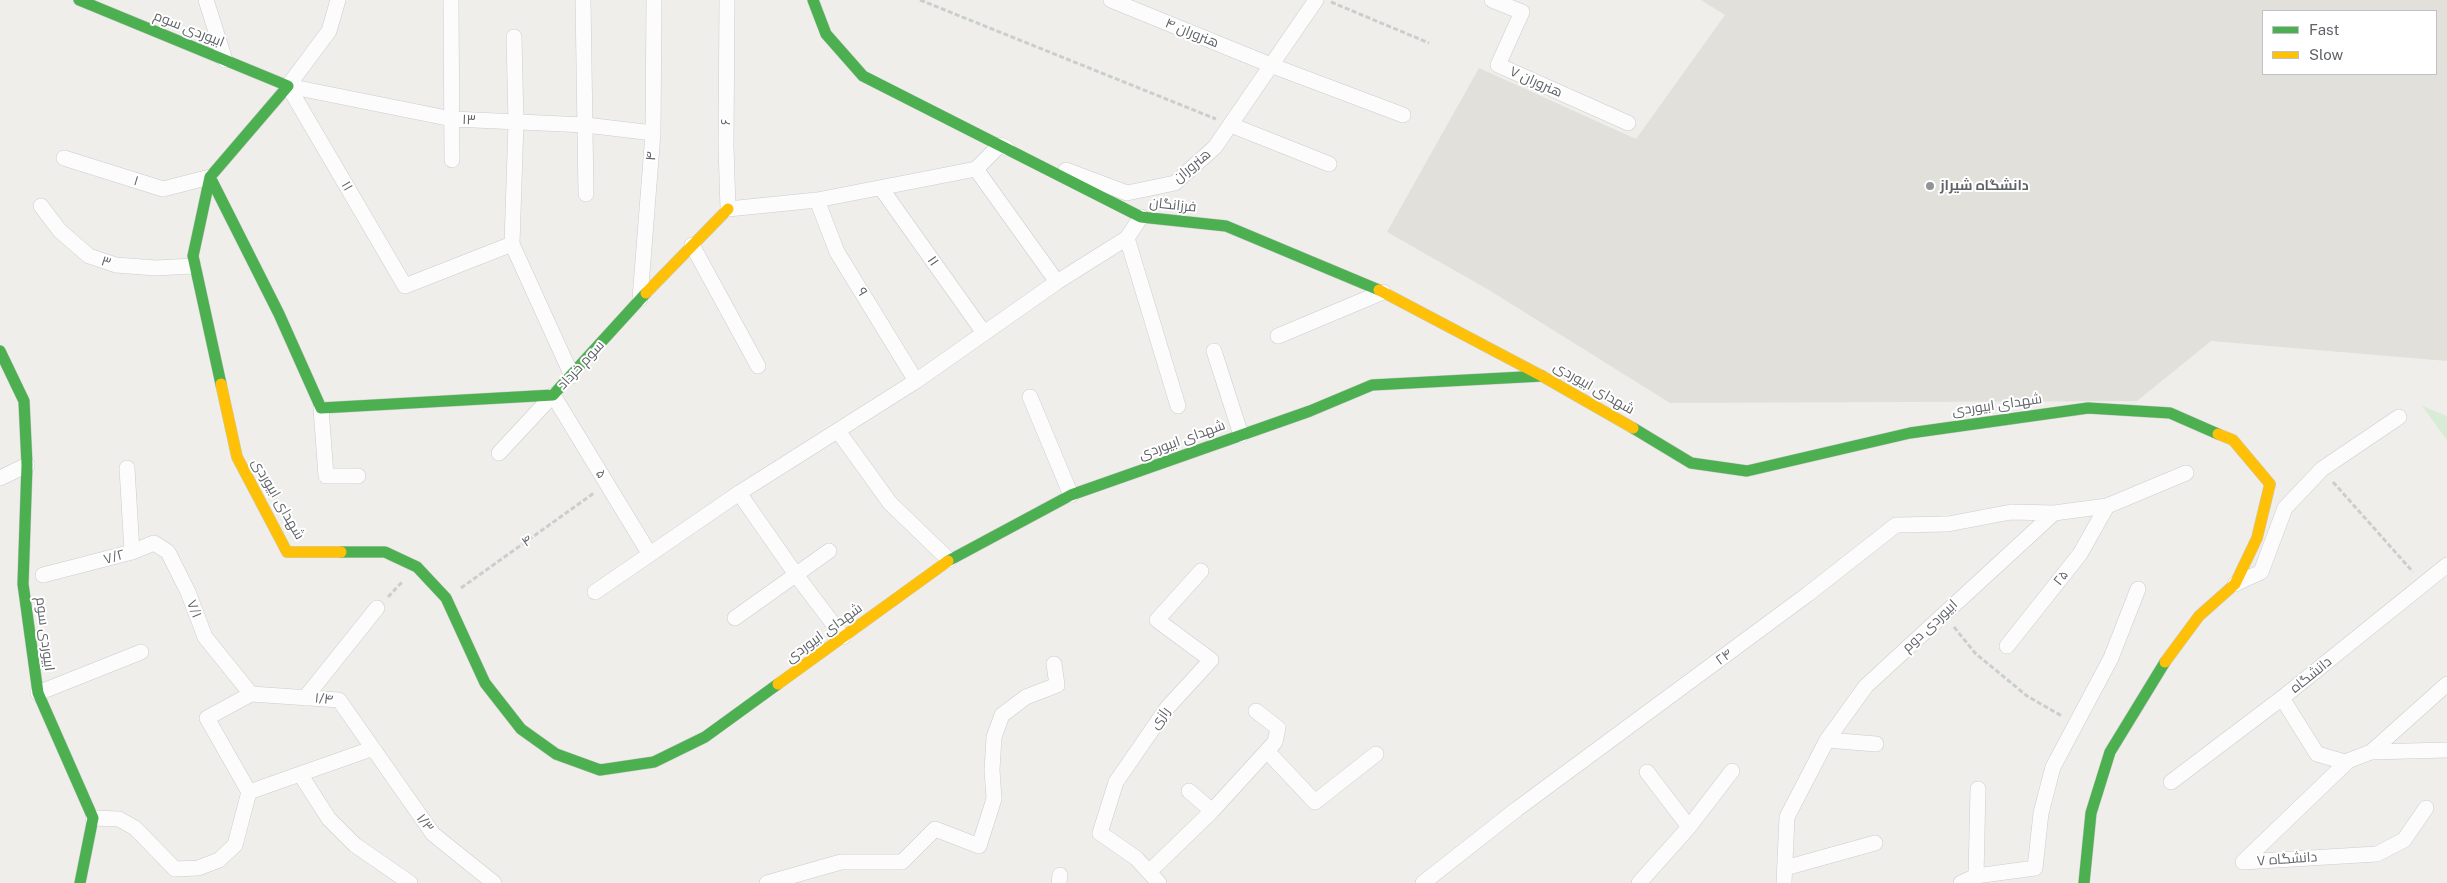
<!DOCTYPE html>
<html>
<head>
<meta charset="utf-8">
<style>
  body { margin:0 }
  #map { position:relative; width:2447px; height:883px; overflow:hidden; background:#efeeea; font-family:"Public Sans",sans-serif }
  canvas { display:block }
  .legend { position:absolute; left:2262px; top:10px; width:175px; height:65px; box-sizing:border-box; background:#fff; border:1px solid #bfc1c3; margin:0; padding:6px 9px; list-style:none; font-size:15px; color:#5f6368 }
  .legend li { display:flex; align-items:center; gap:10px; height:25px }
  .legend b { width:25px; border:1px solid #bfc1c3 }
</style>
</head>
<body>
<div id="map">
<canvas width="2447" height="883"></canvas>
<ul class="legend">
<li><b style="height:6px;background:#4caf50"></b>Fast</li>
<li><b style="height:6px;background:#ffc107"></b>Slow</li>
</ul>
</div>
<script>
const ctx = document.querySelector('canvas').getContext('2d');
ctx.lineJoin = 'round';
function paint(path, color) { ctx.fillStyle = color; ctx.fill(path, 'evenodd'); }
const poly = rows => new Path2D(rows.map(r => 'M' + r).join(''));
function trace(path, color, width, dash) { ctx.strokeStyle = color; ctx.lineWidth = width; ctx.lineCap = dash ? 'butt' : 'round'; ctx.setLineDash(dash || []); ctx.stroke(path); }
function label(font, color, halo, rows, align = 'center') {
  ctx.font = font + ' "Public Sans",Cairo,sans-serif'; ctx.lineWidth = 4; ctx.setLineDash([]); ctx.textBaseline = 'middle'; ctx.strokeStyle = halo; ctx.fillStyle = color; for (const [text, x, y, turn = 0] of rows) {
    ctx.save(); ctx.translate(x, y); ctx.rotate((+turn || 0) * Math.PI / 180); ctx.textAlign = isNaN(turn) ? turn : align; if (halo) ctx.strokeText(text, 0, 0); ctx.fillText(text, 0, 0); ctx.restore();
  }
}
paint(poly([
  [1701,0,2447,0,2447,361,2211,341,2137,401,1670,403,1489,290,1387,232,1479,68,1636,139,1725,15],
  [2263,11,2436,11,2436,74,2263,74]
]), '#e2e0da');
paint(poly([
  [2422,406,2447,416,2447,440]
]), '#d8ebd6');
const street = poly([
  [206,0,225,60],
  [451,0,452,160],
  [583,0,586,194],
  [727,0,726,146,728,209,817,200,976,169,1000,145,1007,148],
  [1111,0,1273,66,1403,115],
  [1492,0,1522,12,1498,65,1628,123],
  [514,37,516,122,512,244,572,376],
  [288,86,452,119,586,125,653,133],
  [288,86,405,286,512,244],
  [288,86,329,31,338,0],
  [1231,125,1329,164],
  [64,158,163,189,210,177],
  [976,169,1057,282],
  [1066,170,1127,193,1175,183,1215,147,1316,0],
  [881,188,984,333],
  [817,200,837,252,916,381],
  [41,206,60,231,89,256,116,265,156,268,193,266],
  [1127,238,1178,406],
  [692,245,758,366],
  [640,299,653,133,654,0],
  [1278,336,1383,292],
  [1214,351,1241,435],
  [1030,397,1071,495],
  [321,408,326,476,358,476],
  [838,431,890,503,949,560],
  [499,453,553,395,649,553],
  [0,478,27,465],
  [739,493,797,576,843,637],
  [132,552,154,543,168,552,188,592,205,637,251,694],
  [43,575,132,552,127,468],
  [2235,584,2261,572,2285,508,2322,469,2399,417],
  [595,592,739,493,916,381,1057,282,1127,238,1141,217],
  [735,618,829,551],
  [2007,646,2080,554,2107,506],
  [38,693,141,652],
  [251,694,339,700,433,834,494,883],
  [305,698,377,608],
  [2282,698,2317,754,2345,762,2371,752,2447,750],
  [1827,740,1876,744],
  [1267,751,1315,802,1376,754],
  [2371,752,2447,684],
  [2347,762,2243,862,2377,854,2404,840,2426,808],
  [1647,772,1689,827],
  [300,774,329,819,355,845,410,883],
  [2171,782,2282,698,2447,565],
  [1189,791,1212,811],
  [249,792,371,749],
  [93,818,119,819,135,828,175,869,198,868,219,860,235,845,249,792,207,718,251,694],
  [1785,868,1875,843],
  [1149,872,1212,811,1275,742,1278,728,1256,711],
  [1976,876,1978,789],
  [767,883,841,862,902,862,935,829,979,846,994,799,992,770,994,737,1002,715,1026,697,1057,685,1054,664],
  [1059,883,1060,875],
  [1159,883,1136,858,1100,833,1116,782,1167,708,1211,660,1157,620,1201,571],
  [1423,883,1517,809,1808,594,1896,525,1948,524,2011,512,2054,513],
  [1639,883,1689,827,1732,771],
  [1784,883,1787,817,1827,740,1866,686,2054,513,2107,506,2186,473],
  [1961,883,1976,876,2035,868,2041,813,2053,767,2111,658,2138,589]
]);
const fast = poly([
  [79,0,288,86,210,177,193,256,221,384],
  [813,0,826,34,863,76,1141,217,1226,226,1379,290],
  [210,177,279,314,321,408,553,395,646,293],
  [0,351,24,401,27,465,23,584,38,693,93,818,80,883],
  [1633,428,1691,463,1747,471,1910,433,2088,408,2170,413,2218,434],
  [341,552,385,552,417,567,446,598,485,683,521,729,556,754,600,770,654,762,705,737,778,684],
  [948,561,1071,495,1310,411,1372,385,1542,376],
  [2084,883,2091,813,2110,752,2165,662]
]);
const slow = poly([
  [1379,290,1542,376,1633,428],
  [646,293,728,209],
  [221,384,237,457,287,552,341,552],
  [2165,662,2199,616,2235,584,2257,538,2270,484,2233,440,2218,434],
  [778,684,948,561]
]);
trace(street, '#cbcccc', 16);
trace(fast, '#cacacb', 12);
trace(slow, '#cacacb', 12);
trace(poly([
  [920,0,1216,119],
  [1331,2,1429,43],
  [2333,482,2413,572],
  [461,588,594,493],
  [388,597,403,581],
  [1954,627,1975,653,2027,696,2062,716]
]), '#cacfcc', 3, [5, 2.5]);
trace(street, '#fdfcfc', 15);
trace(fast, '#4caf50', 11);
trace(slow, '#ffc107', 11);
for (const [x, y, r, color] of [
  [1930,186,5,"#919496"]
]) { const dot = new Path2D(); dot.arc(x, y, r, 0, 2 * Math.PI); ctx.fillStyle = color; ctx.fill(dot); trace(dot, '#fff', 2); }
label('14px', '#5f6368', '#fff', [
  ["ابیوردی سوم",189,29,22],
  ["هنروران ۴",1192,33,22],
  ["هنروران ۷",1536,82,24],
  ["۱۳",469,120,2],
  ["۶",726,122,-90],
  ["۴",651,156,-86],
  ["هنروران",1192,166,-39],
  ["۱",136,181,17],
  ["۱۱",347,186,60],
  ["فرزانگان",1173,205,6],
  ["۱۱",933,261,55],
  ["۳",106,262,18],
  ["۹",862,292,59],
  ["سوم خرداد",581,365,-47],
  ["شهدای ابیوردی",1594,388,30],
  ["شهدای ابیوردی",1997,405,-8],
  ["شهدای ابیوردی",1182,440,-20],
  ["۵",601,474,59],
  ["شهدای ابیوردی",278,499,60],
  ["۴",527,541,-35],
  ["۷/۲",114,557,-15],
  ["۲۵",2061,578,-52],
  ["۷/۱",194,609,68],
  ["ابیوردی دوم",1930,626,-43],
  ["شهدای ابیوردی",824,633,-36],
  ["ابیوردی سوم",45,634,83],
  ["۲۴",1724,657,-36],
  ["دانشگاه",2311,675,-39],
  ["۱/۴",324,699,6],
  ["رازی",1160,718,-54],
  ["۱/۳",425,823,53],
  ["۷ دانشگاه",2287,859,-4]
]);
label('bold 14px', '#5f6368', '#fff', [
  ["دانشگاه شیراز",1940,186]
], 'left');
</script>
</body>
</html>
